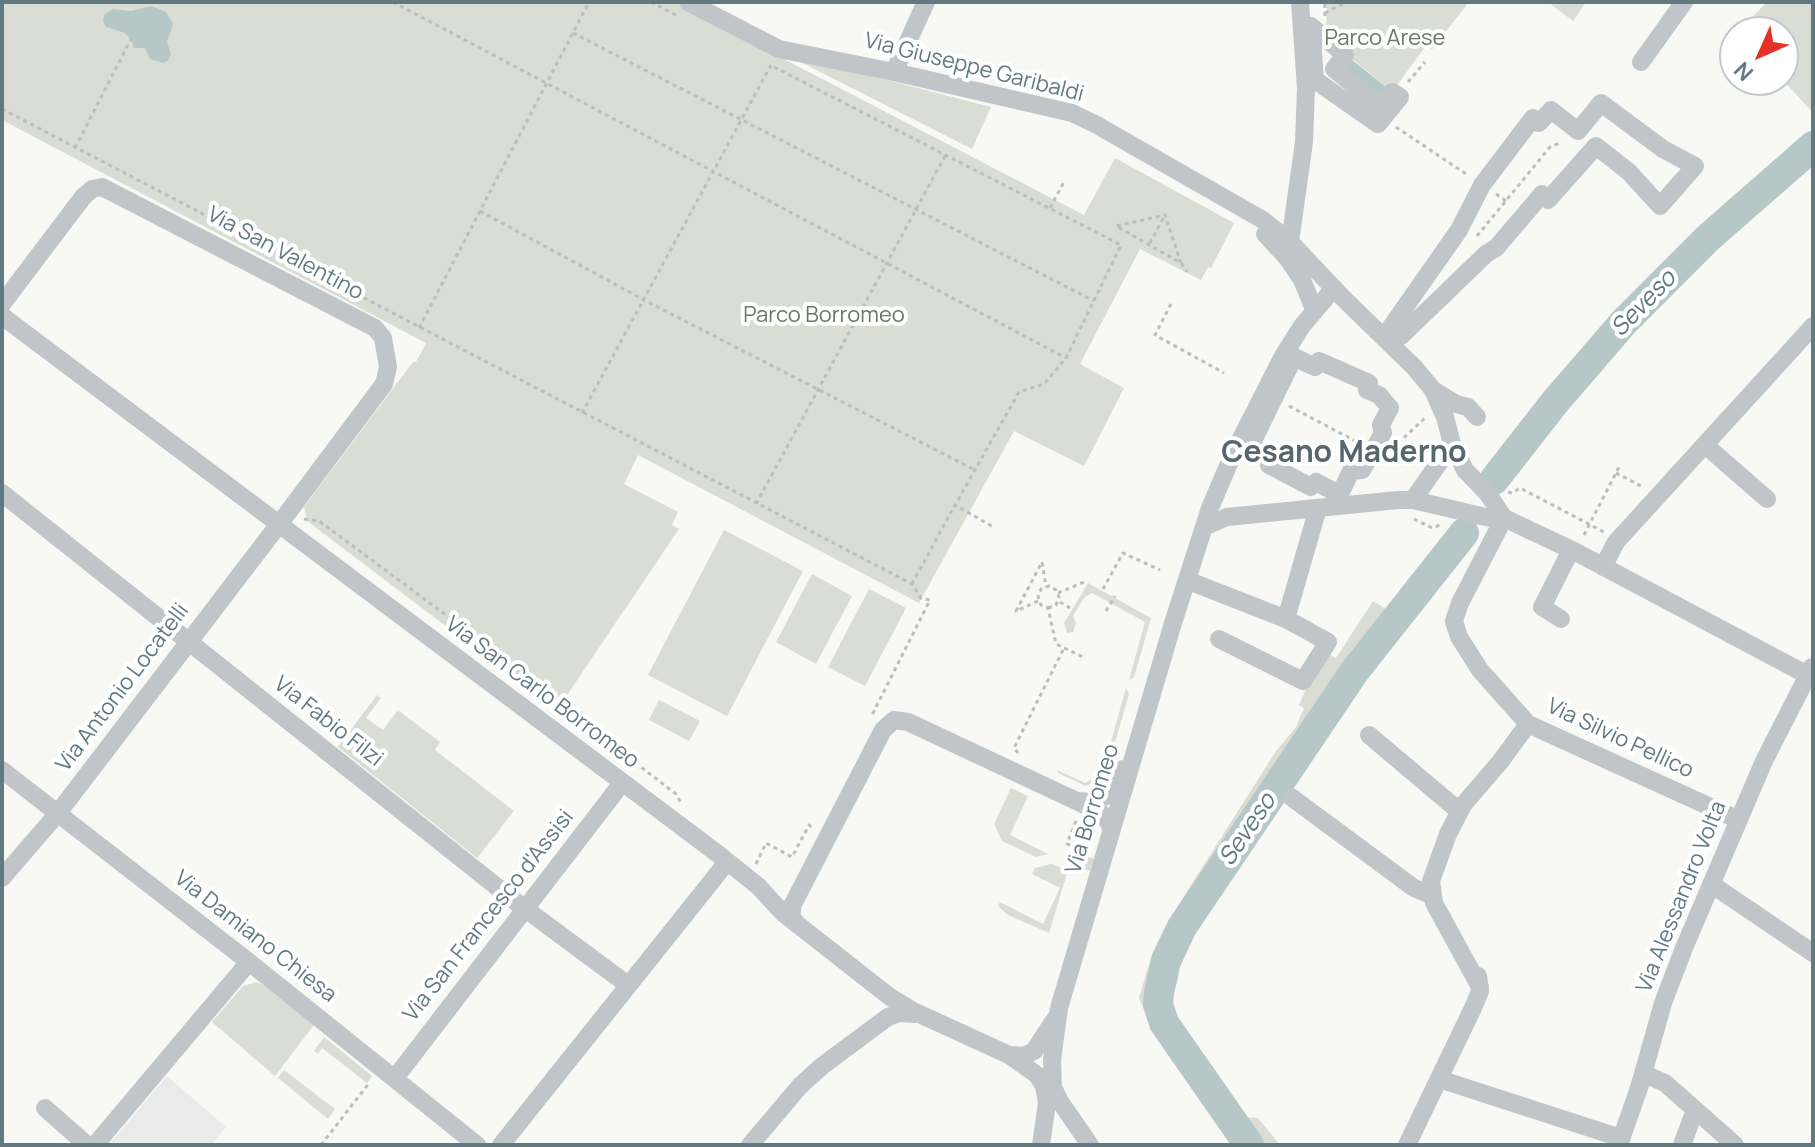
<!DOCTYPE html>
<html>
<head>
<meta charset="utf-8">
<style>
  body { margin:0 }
  #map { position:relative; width:1815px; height:1147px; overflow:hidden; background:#f8f8f5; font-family:Manrope,sans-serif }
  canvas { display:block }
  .frame { position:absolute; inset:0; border:4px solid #627981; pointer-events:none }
  .north { position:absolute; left:1719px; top:16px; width:80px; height:80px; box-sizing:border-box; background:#fff; border:2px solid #c0c9cd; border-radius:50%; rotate:225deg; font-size:22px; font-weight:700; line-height:32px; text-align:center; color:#627981 }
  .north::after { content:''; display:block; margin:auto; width:28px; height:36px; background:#e83126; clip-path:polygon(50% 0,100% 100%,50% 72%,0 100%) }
</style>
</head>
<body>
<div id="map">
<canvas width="1815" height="1147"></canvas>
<div class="frame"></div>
<div class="north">N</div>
</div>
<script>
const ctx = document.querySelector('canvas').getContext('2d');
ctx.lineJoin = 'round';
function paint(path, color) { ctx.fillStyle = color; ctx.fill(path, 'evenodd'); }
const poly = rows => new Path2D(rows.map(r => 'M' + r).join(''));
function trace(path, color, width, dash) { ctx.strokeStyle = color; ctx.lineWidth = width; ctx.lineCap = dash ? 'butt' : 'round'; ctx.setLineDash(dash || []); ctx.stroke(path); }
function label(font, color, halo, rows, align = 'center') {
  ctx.font = font + ' Manrope,sans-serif'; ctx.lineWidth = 8; ctx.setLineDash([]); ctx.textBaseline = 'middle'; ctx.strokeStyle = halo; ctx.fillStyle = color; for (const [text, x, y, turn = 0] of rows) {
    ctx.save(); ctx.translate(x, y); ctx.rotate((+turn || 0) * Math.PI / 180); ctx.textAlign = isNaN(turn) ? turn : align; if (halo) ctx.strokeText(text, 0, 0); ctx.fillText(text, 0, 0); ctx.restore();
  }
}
paint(poly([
  [167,1076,226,1127,211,1145,109,1145]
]), '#e9eae9');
paint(poly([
  [2,2,674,2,1084,215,1115,158,1234,223,1211,268,1208,267,1201,280,1140,249,1080,364,1124,388,1084,466,1014,431,919,603,638,455,624,484,678,512,672,525,679,529,565,698,585,713,578,726,307,521,304,507,413,362,416,362,426,343,2,120],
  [1327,2,1469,2,1432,49,1425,47,1392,92,1326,37],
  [1548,2,1586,2,1573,21],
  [1767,2,1813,2,1813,113,1783,80,1783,32,1745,32,1755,14],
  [783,53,991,107,972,149],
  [724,530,803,571,727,716,648,675],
  [812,574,852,596,816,664,776,642],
  [1088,583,1151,618,1134,677,1129,680,1145,622,1092,593,1084,598,1073,616,1076,623,1073,632,1067,633,1064,623],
  [869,589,906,608,865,686,828,667],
  [1373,601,1386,609,1310,716,1163,938,1154,960,1146,992,1154,1023,1174,1064,1152,1029,1139,998,1152,954,1167,923,1276,751,1296,727,1304,708,1299,705,1310,680,1330,655,1336,658],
  [1126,688,1129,694,1105,777,1086,786,1058,773,1057,770,1085,783,1102,774],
  [377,695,381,698,366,718,383,730,398,710,440,742,435,750,514,811,477,858,338,747],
  [659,700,700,721,689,741,649,720],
  [1011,788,1028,796,1010,835,1048,854,1036,857,1002,841,994,824],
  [1071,849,1094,859,1090,871,1065,863],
  [1051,864,1068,870,1049,933,1008,915,998,906,1000,902,1043,924,1060,888,1032,874,1035,868],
  [257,982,265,986,314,1025,275,1076,212,1022,243,986],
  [324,1037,372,1076,367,1083,322,1048,318,1054,314,1051],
  [284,1070,335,1109,328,1119,278,1078],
  [1242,1117,1258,1118,1280,1145,1263,1145]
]), '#d9ddd4');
paint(poly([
  [152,6,166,12,173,24,167,42,171,54,168,61,163,63,150,59,145,48,134,48,132,41,125,33,106,27,103,21,104,15,113,9,131,11],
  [1346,55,1392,92,1380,106,1335,69]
]), '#b6c7c8');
trace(poly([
  [1494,480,1555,402,1624,322,1708,238,1813,146],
  [1249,1145,1164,1023,1158,1004,1159,993,1166,961,1182,927,1354,672,1464,533]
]), '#b6c7c8', 30);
trace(poly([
  [393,2,1066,358],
  [651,2,676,15],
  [1325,13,1346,2],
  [1325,16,1325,2],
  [573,33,1094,301],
  [774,67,1121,245,1066,358,1044,384,1019,392,955,505,995,528],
  [1408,82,1425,62],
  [2,109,912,584,921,598,930,600,871,717],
  [1396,127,1469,176],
  [75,148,131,39],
  [1496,194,1506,201],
  [1050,208,1065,180],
  [480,211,644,300,975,470],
  [1477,236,1550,147,1562,142],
  [1150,243,1165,215],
  [1181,263,1165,215,1116,226,1181,263,1187,272],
  [1171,304,1155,335,1224,373],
  [419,328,589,2],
  [1289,406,1357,442],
  [582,413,771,65],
  [1398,443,1425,418],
  [1616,473,1643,487],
  [1508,492,1512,493,1520,488,1604,532],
  [756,504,945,156],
  [304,519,319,521,450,618,543,689,556,711],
  [1414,519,1432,528,1440,525],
  [1584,535,1619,467],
  [912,584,955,505],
  [1103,589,1123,553,1160,570],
  [1058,593,1084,582],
  [1038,601,1016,611,1042,562,1046,587],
  [1060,602,1070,608],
  [1048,608,1056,605,1059,597,1056,590,1049,586,1041,589,1038,597,1041,605,1048,608,1056,644,1083,657],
  [1106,611,1115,596],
  [607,748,628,757,676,794,682,805],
  [1018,753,1014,748,1064,648],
  [1076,821,1067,844,1086,851],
  [756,864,766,843,792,857,809,825,812,827],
  [321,1145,370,1082]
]), '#b9bec0', 3, [4, 4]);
trace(poly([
  [688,2,779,49,894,72,1072,113,1095,124,1263,220,1290,242,1342,297,1415,368,1433,390,1456,404,1468,407,1477,417],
  [1311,26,1345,55,1334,69,1381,107,1392,92,1400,97,1378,124,1315,80,1311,26],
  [1641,62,1684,2],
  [894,72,926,2],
  [1601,103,1663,149,1695,166,1660,206,1629,172,1596,146,1548,200,1542,194,1496,248,1486,254,1401,336,1391,327,1459,230,1482,185,1533,118,1539,123,1551,110,1578,131,1601,103],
  [1265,234,1288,259,1302,280,1315,311],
  [1290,242,1304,142,1306,88,1300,2],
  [2,304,83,197,92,189,102,187,375,328,383,338,388,367,384,384,289,511,58,813,2,878],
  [2,316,718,854,758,886,783,913,890,997,913,1011,1009,1055,1037,1075,1044,1086,1047,1103,1041,1145],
  [1294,357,1315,367,1319,361,1369,383,1367,390,1379,395,1390,408,1381,425,1383,433,1362,470,1351,471,1342,490,1333,491,1316,482,1311,487,1269,465,1269,456,1250,447,1294,357],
  [1433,390,1445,417,1452,444,1465,470,1488,494,1504,518],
  [1705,445,1767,499],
  [2,493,516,902,628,985],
  [1413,500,1452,444],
  [1504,518,1460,603,1454,621,1459,637,1480,670,1528,724,1739,820],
  [1206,526,1227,517,1398,500,1413,500,1490,518,1504,518,1574,551,1813,678],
  [1603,567,1616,542,1813,326],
  [1189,581,1286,619,1328,642,1303,681,1219,639],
  [1286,619,1318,508],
  [1561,619,1542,607,1571,550],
  [1369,735,1459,811],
  [2,770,249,962,477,1145],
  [1291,797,1414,888,1431,895],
  [1078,801,1092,802,1106,796,1115,786,1123,769],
  [1711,884,1813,953],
  [798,925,791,917,793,904,883,730,894,720,908,722,1100,812,1110,824,1111,831],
  [1480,987,1434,903,1431,881,1448,834,1463,805,1500,762,1528,724],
  [1009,1055,1024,1056,1034,1051,1055,1019],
  [1644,1074,1665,1083,1735,1145],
  [395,1078,622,783],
  [1439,1079,1621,1138],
  [45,1108,87,1145],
  [95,1145,249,962],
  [501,1145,727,862],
  [750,1145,800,1086,822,1066,888,1017,900,1013,915,1014],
  [1090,1145,1059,1100,1053,1087,1052,1060,1059,1008,1173,623,1210,508,1233,454,1283,356,1302,326,1334,288],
  [1407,1145,1473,1008,1480,991,1478,976],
  [1619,1145,1639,1088,1663,1003,1684,948,1764,761,1812,667],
  [1682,1145,1695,1110]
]), '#bfc5c8', 18);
label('22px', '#6a7962', '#fff', [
  ["Parco Arese",1385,39],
  ["Parco Borromeo",824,316]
]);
label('22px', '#627981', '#fff', [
  ["Via Giuseppe Garibaldi",974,68,14],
  ["Via San Valentino",285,254,28],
  ["Via Antonio Locatelli",123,688,-53],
  ["Via San Carlo Borromeo",542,693,37],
  ["Via Fabio Filzi",328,722,38],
  ["Via Silvio Pellico",1620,739,25],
  ["Via Borromeo",1093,809,-73],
  ["Via Alessandro Volta",1682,897,-68],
  ["Via San Francesco d'Assisi",489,916,-52],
  ["Via Damiano Chiesa",255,937,38]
]);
label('italic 24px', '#5e787c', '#fff', [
  ["Seveso",1644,304,-46],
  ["Seveso",1248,830,-56]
]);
label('bold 30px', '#55666c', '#fff', [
  ["Cesano Maderno",1344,454]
]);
</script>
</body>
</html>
